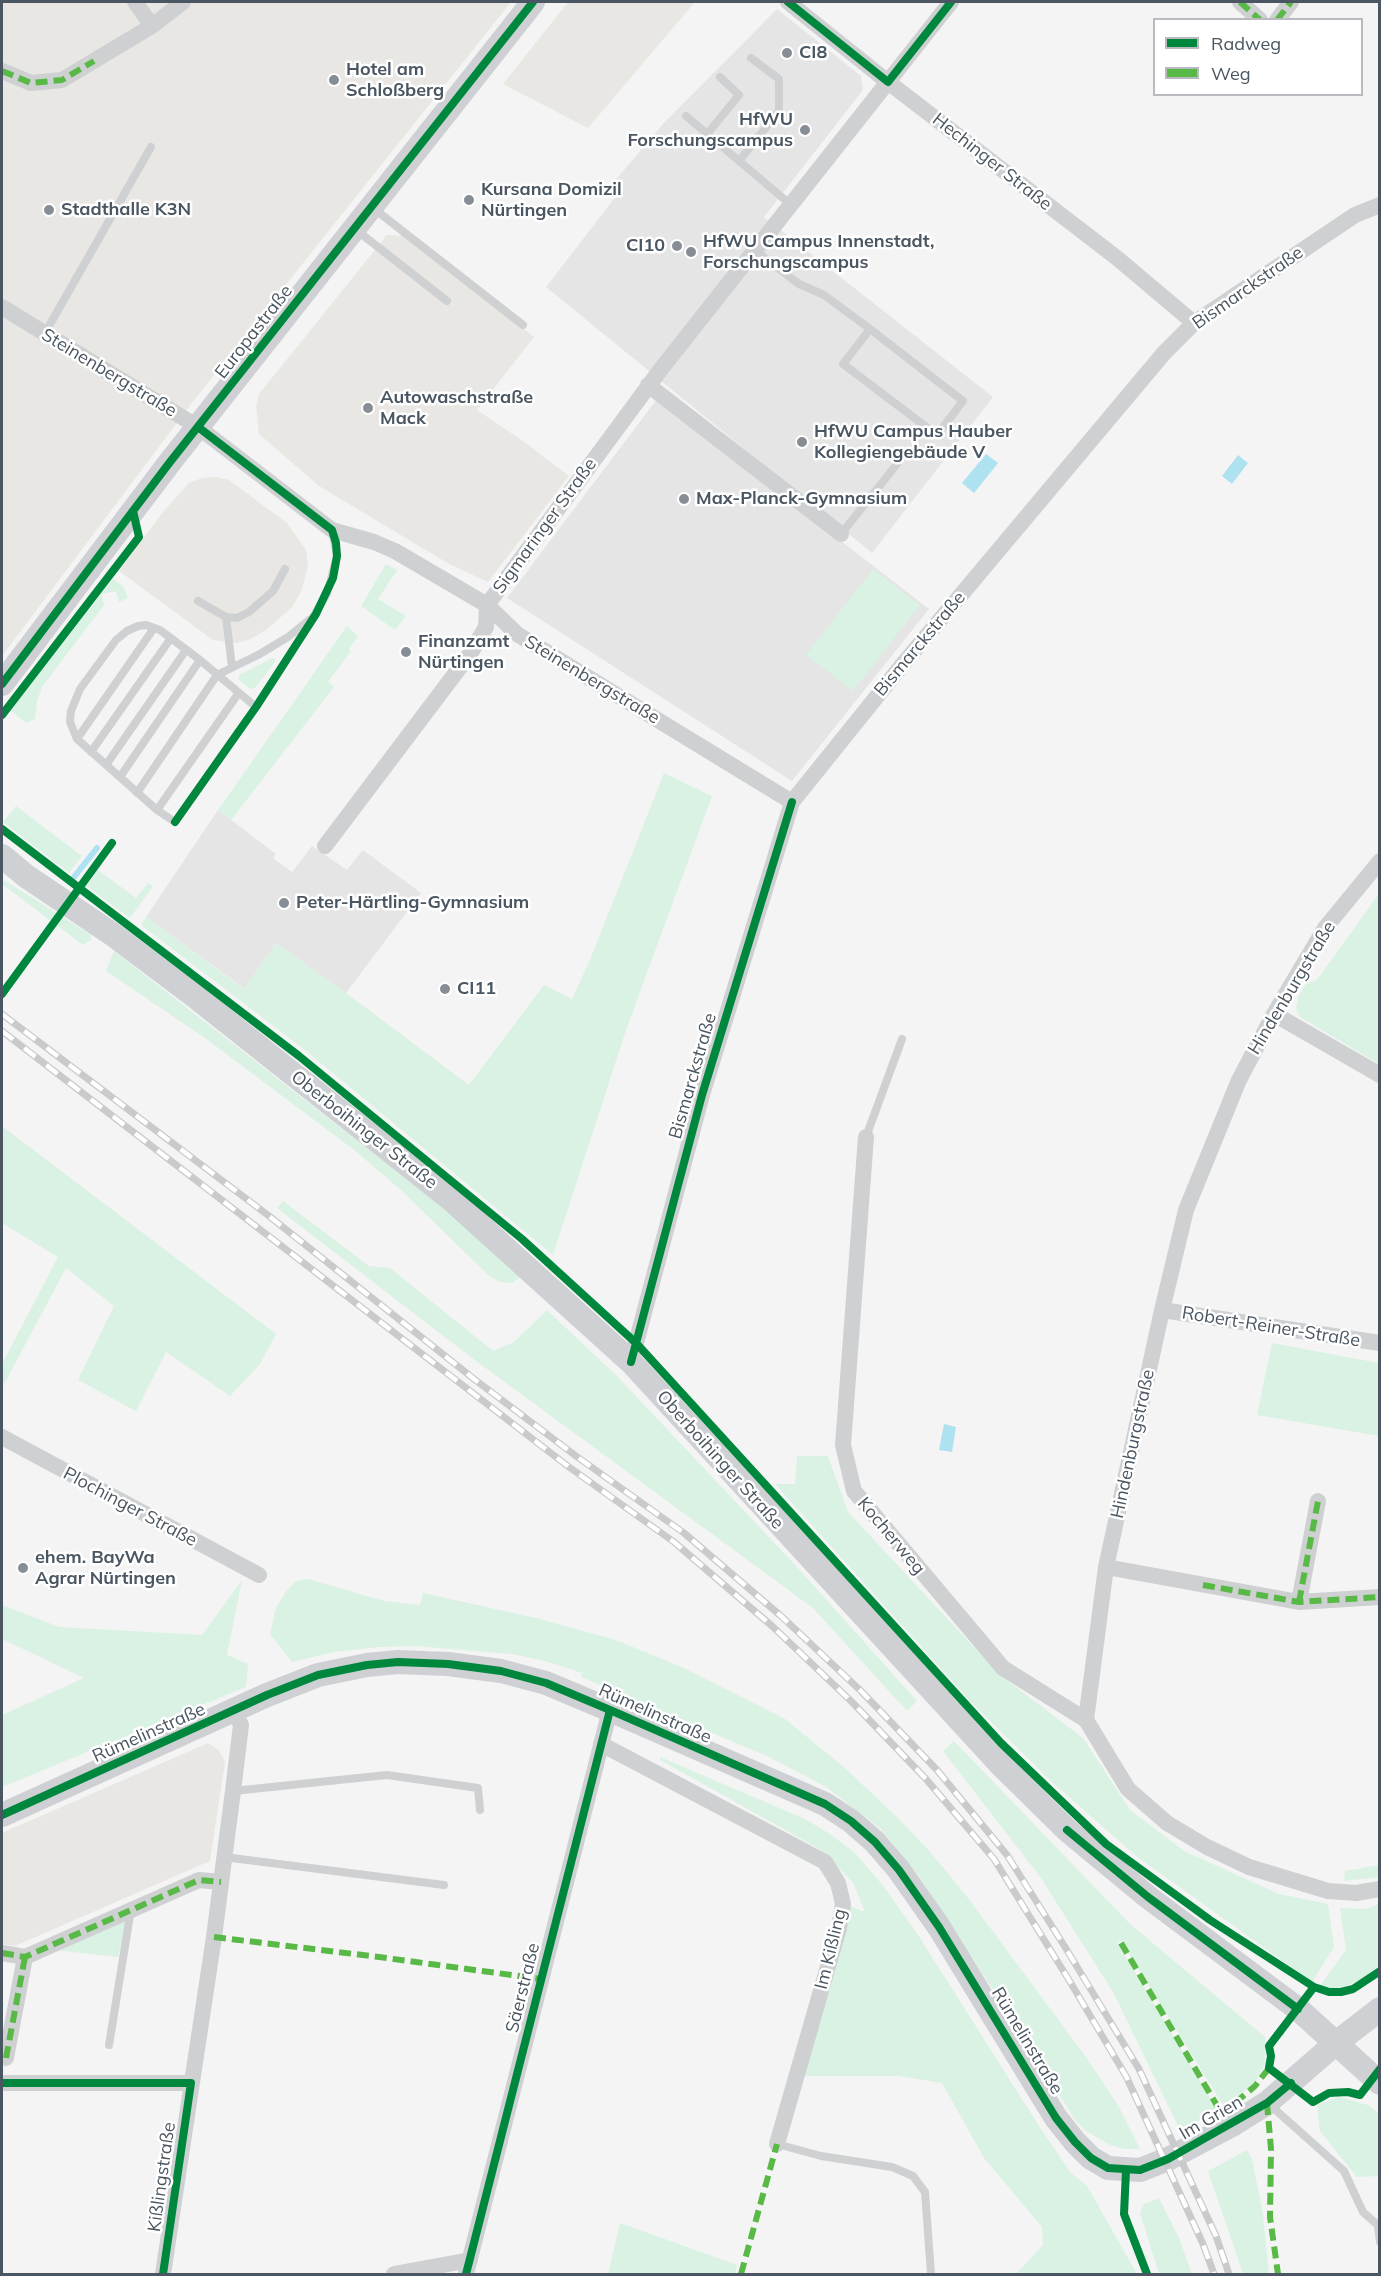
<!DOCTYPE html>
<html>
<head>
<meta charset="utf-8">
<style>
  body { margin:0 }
  #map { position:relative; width:1381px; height:2276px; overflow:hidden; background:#f4f4f4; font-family:Mulish,sans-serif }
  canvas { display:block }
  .frame { position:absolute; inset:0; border:3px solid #4a5661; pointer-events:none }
  .legend { position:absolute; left:1153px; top:18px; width:210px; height:78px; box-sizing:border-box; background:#fff; border:2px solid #b7bbc0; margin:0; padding:8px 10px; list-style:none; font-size:18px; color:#4a5661 }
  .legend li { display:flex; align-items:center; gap:12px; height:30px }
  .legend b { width:30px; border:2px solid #b7bbc0 }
</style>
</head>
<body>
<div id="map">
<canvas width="1381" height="2276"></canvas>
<div class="frame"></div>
<ul class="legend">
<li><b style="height:8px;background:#00873e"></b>Radweg</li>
<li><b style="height:8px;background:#58b947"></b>Weg</li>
</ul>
</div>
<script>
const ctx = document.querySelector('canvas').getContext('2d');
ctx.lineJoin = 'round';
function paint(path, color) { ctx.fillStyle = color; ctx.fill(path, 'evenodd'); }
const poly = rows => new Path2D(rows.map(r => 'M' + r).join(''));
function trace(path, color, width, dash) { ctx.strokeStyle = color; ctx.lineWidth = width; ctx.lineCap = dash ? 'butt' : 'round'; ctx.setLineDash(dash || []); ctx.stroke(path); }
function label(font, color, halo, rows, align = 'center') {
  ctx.font = font + ' Mulish,sans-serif'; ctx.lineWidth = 5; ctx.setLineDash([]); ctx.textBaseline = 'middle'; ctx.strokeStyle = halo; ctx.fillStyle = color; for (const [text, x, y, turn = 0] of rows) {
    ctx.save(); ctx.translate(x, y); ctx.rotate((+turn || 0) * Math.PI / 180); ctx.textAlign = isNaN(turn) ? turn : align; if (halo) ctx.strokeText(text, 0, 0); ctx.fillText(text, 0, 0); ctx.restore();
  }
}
paint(poly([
  [2,2,511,2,191,404,2,656],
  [568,2,695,2,588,128,503,84],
  [387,235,405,236,534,337,477,410,523,441,569,476,488,582,449,564,319,486,259,434,256,406,259,394],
  [217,477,229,480,287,523,306,550,308,566,301,592,292,607,266,630,251,639,237,643,213,640,119,571,163,512,189,483,202,478],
  [208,1743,219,1750,225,1762,210,1861,15,1946,2,1944,2,1833]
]), '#e8e7e3');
paint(poly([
  [777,9,861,76,863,90,764,217,993,397,872,553,546,287,620,191,612,184,663,124],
  [657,399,929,609,792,781,507,598],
  [218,810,276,854,273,858,292,872,312,846,347,870,363,850,421,893,346,993,276,943,245,989,146,917]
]), '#e6e5e6');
paint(poly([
  [386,564,397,570,378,599,406,616,395,630,361,606],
  [873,569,920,605,853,691,806,655],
  [113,579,123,586,128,598,119,602,116,591,102,594,104,605,42,687,37,701,35,719,26,723,10,710],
  [347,626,358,636,349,649,351,651,328,682,334,687,231,820,218,810],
  [273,658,276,660,255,688,251,689,239,680,239,675],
  [664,773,712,796,626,1030,553,1255,305,1050,141,925,146,917,244,989,276,943,346,993,469,1085,544,985,572,999,590,960],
  [16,806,82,856,69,873,3,822],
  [98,870,136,898,148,883,153,886,130,918,86,886],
  [4,880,91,935,91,940,83,945,2,884],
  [1379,894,1379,1064,1300,1017,1296,1008,1298,997,1307,982,1316,981],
  [114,951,446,1210,522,1276,512,1283,500,1282,489,1276,401,1190,353,1149,205,1038,106,971],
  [2,1126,276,1334,260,1364,230,1396,166,1352,136,1411,78,1380,114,1306,66,1268,2,1388,2,1364,58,1257,2,1223],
  [283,1201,369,1266,390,1268,493,1351,514,1342,547,1310,617,1376,798,1568,917,1701,907,1711,813,1608,472,1358,277,1208],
  [1272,1343,1379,1363,1379,1436,1257,1415],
  [797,1456,828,1456,848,1512,1000,1675,1083,1738,1130,1810,1184,1851,1279,1894,1328,1904,1334,1947,1312,1982,1136,1856,1051,1781,970,1701,775,1484,795,1484],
  [308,1579,384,1601,420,1605,423,1593,540,1619,616,1640,684,1668,785,1719,845,1768,901,1821,931,1853,968,1898,1086,2057,1119,2107,1140,2149,1124,2149,1110,2145,1086,2131,1075,2120,1014,2022,919,1876,881,1829,826,1787,769,1757,581,1677,582,1673,545,1661,512,1654,415,1646,379,1647,334,1652,292,1662,270,1634,276,1608,287,1590,296,1581],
  [242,1580,227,1655,248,1664,246,1687,2,1787,2,1715,84,1678,2,1639,2,1605,59,1627,202,1635],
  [954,1741,1130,1924,1265,2037,1265,2064,1257,2080,1225,2108,1121,1941,1117,1942,1218,2111,1180,2130,1113,1992,1041,1878,943,1751],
  [660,1757,805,1819,830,1834,856,1854,885,1888,918,1935,1039,2126,1071,2173,1087,2186,1137,2274,1016,2274,1043,2245,1042,2227,984,2158,942,2083,899,2076,804,2076,850,1906,865,1912,853,1883,823,1851,660,1760],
  [1379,1865,1379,1877,1344,1881,1345,1871],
  [1379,1904,1379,1966,1362,1979,1337,1990,1320,1986,1346,1950,1340,1908,1366,1909],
  [127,1916,118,1957,55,1950],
  [1339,2097,1368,2105,1379,2113,1379,2176,1357,2177,1320,2131,1317,2105],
  [1247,2150,1252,2159,1263,2214,1269,2274,1243,2274,1208,2171],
  [1159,2198,1179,2238,1192,2274,1159,2274,1140,2213,1144,2204],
  [620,2223,737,2265,735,2274,608,2274]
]), '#d9f2e3');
paint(poly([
  [986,454,998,463,974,493,962,483],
  [1238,455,1248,463,1232,484,1222,476],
  [944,1424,956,1427,952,1452,939,1450]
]), '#aee2f0');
trace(poly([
  [74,877,97,848]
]), '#aee2f0', 6);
trace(poly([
  [686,116,790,204],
  [708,133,739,95,720,77],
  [739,161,779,111,779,79,751,58],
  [373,208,523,325],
  [355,229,447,301],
  [753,249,799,284,824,295,870,329,963,401,937,435,843,364,870,329],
  [45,333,151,147],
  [841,534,897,464],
  [198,601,226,617,237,618,249,612,273,591,285,569],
  [226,617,232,667],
  [256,707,200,660,160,630,146,625,138,626,127,631,116,640,80,689,71,711,70,722,77,739,157,810,175,822,256,707,281,669,327,594,337,556,332,530],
  [77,739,154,628],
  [91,752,171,638],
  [106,765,186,650],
  [120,777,200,660],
  [137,793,217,675,258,655,288,637,309,620],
  [157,810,238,694],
  [866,1137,902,1039],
  [233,1791,387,1775,478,1788,480,1810],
  [224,1857,444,1885],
  [109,2045,131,1909],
  [1270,2105,1344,2171,1363,2212,1380,2227],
  [777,2144,821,2156,892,2167,913,2176,925,2192,931,2274],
  [1378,2227,1380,2242]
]), '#ced0d2', 8);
trace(poly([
  [135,2,152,26],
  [788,2,888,82,1117,258,1194,323],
  [1240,2,1260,20],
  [1277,20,1291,2],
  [2,71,31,83,62,80,152,26,183,2],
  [2,307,198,427,332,530,374,542,395,551,487,605,517,634,792,802],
  [648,385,841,534],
  [325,846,470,654,486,627,487,605,661,369,951,2],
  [1380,861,1325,928,1274,1014,1239,1080,1186,1210,1162,1310,1106,1567,1086,1720,1128,1789,1167,1823,1207,1847,1249,1867,1328,1891,1356,1893,1380,1889],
  [1274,1014,1380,1075],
  [866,1137,843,1445,854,1491,1003,1668,1086,1720],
  [1162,1310,1380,1343],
  [631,1362,702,1095,792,802,903,664,1164,353,1194,323,1355,215,1380,205],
  [2,1437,259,1575],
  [1106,1567,1299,1602,1380,1597],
  [1299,1602,1318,1501],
  [601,1744,825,1862,838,1883,843,1904,839,1928,777,2144],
  [2,1953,25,1957,199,1880,221,1882],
  [6,2058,25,1957],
  [2,2083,191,2083],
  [163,2274,214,1937,233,1791,241,1725,234,1711],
  [394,2274,470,2260],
  [466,2274,610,1710]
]), '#ced0d2', 16);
trace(poly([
  [2,684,170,462,533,2],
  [2,856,26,876,112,934,197,998,452,1200,631,1362,1000,1764,1067,1830,1148,1897,1298,2009,1380,2083],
  [2,1815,267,1695,318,1675,367,1665,398,1662,448,1664,501,1671,546,1683,610,1710,825,1804,851,1821,875,1842,899,1870,939,1927,1056,2118,1075,2142,1091,2158,1108,2168,1140,2170,1168,2159,1232,2125,1267,2103,1336,2043,1380,2009]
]), '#ced0d4', 24);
const rail = poly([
  [2,1014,269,1216,474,1379,576,1456,684,1533,781,1616,861,1691,937,1770,1007,1855,1065,1947,1139,2069,1216,2236,1229,2274],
  [2,1031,569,1467,674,1542,772,1626,852,1702,926,1779,994,1859,1069,1980,1126,2076,1203,2244,1214,2274]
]);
trace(rail, '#c9cacc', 7);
trace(rail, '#fff', 4.5, [14]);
trace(poly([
  [1240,2,1260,20],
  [1277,20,1291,2],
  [2,71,31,83,62,80,94,61],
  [1203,1585,1299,1602,1380,1597],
  [1299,1602,1318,1501],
  [214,1937,379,1957,541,1979],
  [1121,1943,1222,2114,1255,2086,1269,2068,1270,2062],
  [2,1953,25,1957,199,1880,221,1882],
  [6,2058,25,1957],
  [1267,2103,1271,2149,1270,2217,1278,2274],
  [741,2274,777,2144]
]), '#58b947', 6, [12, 6]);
trace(poly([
  [788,2,888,82,951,2],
  [2,684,170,462,533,2],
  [2,715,139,537,133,511],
  [175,822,256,707,316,614,333,578,337,556,336,543,332,530,198,427],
  [2,829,299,1056,522,1239,636,1343,1001,1743,1106,1844,1210,1920,1314,1987,1329,1992,1341,1992,1353,1989,1380,1971],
  [2,994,112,843],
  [631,1362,702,1095,792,802],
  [2,1815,267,1695,318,1675,367,1665,398,1662,448,1664,501,1671,546,1683,610,1710,825,1804,851,1821,875,1842,899,1870,939,1927,1056,2118,1075,2142,1091,2158,1108,2168,1140,2170,1168,2159,1267,2103,1291,2083],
  [1067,1830,1148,1897,1298,2009],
  [1314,1987,1269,2046,1271,2056,1269,2068,1313,2102,1329,2093,1348,2092,1360,2095,1380,2069],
  [2,2083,191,2083,163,2274],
  [1126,2170,1124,2214,1147,2274],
  [466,2274,610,1710]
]), '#00873e', 8);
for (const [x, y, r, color] of [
  [787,53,6,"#868d94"],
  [334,80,6,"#868d94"],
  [805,130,6,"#868d94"],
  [469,200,6,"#868d94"],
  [49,210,6,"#868d94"],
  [677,246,6,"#868d94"],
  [691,252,6,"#868d94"],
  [368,408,6,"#868d94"],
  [802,442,6,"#868d94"],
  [684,499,6,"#868d94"],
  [406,652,6,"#868d94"],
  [284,903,6,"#868d94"],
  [445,989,6,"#868d94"],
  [23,1568,6,"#868d94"]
]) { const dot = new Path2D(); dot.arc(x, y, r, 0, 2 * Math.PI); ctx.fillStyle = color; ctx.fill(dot); trace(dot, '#fff', 2); }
label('bold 18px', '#4a5661', '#fff', [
  ["CI8",799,53],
  ["Hotel am",346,70],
  ["Schloßberg",346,91],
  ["HfWU",793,120,"right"],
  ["Forschungscampus",793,141,"right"],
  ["Kursana Domizil",481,190],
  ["Nürtingen",481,211],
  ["Stadthalle K3N",61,210],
  ["HfWU Campus Innenstadt,",703,242],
  ["Forschungscampus",703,263],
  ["CI10",665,246,"right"],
  ["Autowaschstraße",380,398],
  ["Mack",380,419],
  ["HfWU Campus Hauber",814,432],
  ["Kollegiengebäude V",814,453],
  ["Max-Planck-Gymnasium",696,499],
  ["Finanzamt",418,642],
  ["Nürtingen",418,663],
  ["Peter-Härtling-Gymnasium",296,903],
  ["CI11",457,989],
  ["ehem. BayWa",35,1558],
  ["Agrar Nürtingen",35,1579]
], 'left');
label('18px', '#4a5661', '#fff', [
  ["Hechinger Straße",992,162,38],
  ["Bismarckstraße",1248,288,-35],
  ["Europastraße",254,332,-52],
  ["Steinenbergstraße",109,373,31],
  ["Sigmaringer Straße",545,526,-54],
  ["Bismarckstraße",920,644,-50],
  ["Steinenbergstraße",592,680,31],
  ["Hindenburgstraße",1292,988,-59],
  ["Bismarckstraße",693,1076,-74],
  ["Oberboihinger Straße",364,1130,38],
  ["Robert-Reiner-Straße",1271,1327,9],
  ["Hindenburgstraße",1133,1444,-78],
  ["Oberboihinger Straße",720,1460,48],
  ["Plochinger Straße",130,1507,28],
  ["Kocherweg",891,1536,50],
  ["Rümelinstraße",655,1714,24],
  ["Rümelinstraße",149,1733,-24],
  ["Im Kißling",831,1949,-76],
  ["Säerstraße",523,1988,-76],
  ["Rümelinstraße",1027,2041,59],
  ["Im Grien",1211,2118,-30],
  ["Kißlingstraße",162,2177,-82]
]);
</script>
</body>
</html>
